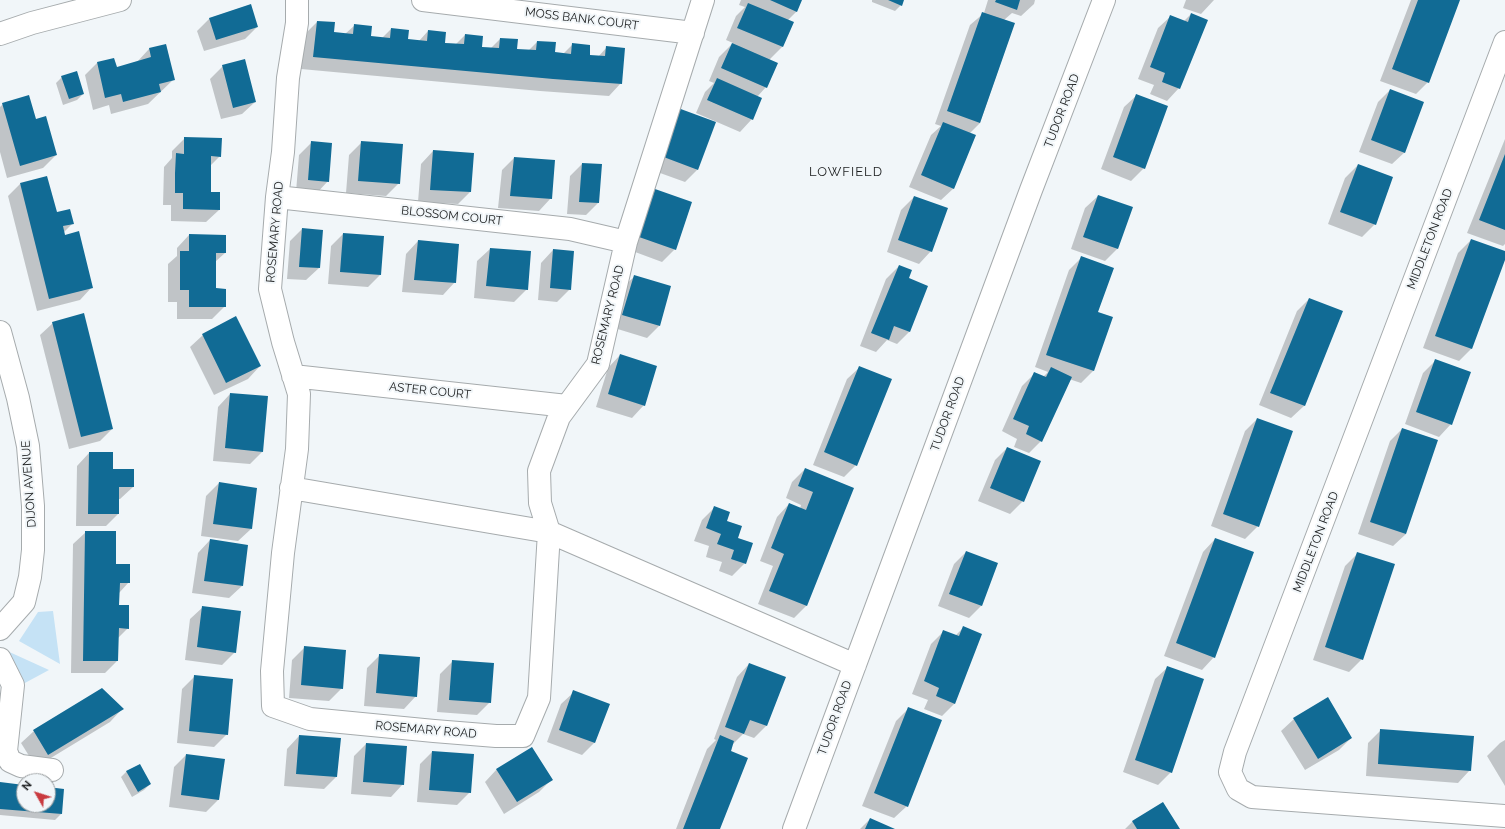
<!DOCTYPE html>
<html>
<head>
<meta charset="utf-8">
<style>
  body { margin:0 }
  #map { position:relative; width:1505px; height:829px; overflow:hidden; background:#f1f6f9; font-family:Raleway,sans-serif }
  canvas { display:block }
  .north { position:absolute; left:16px; top:773px; width:40px; height:40px; box-sizing:border-box; background:#f1f6f9; border:1px solid #9b9fa1; border-radius:50%; rotate:309deg; font-size:11px; font-weight:700; line-height:16px; text-align:center; color:#1b1d1e }
  .north::after { content:''; display:block; margin:auto; width:14px; height:18px; background:#c93a3f; clip-path:polygon(50% 0,100% 100%,50% 72%,0 100%) }
</style>
</head>
<body>
<div id="map">
<canvas width="1505" height="829"></canvas>
<div class="north">N</div>
</div>
<script>
const ctx = document.querySelector('canvas').getContext('2d');
ctx.lineJoin = 'round';
function paint(path, color) { ctx.fillStyle = color; ctx.fill(path, 'evenodd'); }
const poly = rows => new Path2D(rows.map(r => 'M' + r).join(''));
function trace(path, color, width, dash) { ctx.strokeStyle = color; ctx.lineWidth = width; ctx.lineCap = dash ? 'butt' : 'round'; ctx.setLineDash(dash || []); ctx.stroke(path); }
function label(font, color, halo, rows, align = 'center') {
  ctx.font = font + ' Raleway,sans-serif'; ctx.lineWidth = 4; ctx.setLineDash([]); ctx.textBaseline = 'middle'; ctx.strokeStyle = halo; ctx.fillStyle = color; for (const [text, x, y, turn = 0] of rows) {
    ctx.save(); ctx.translate(x, y); ctx.rotate((+turn || 0) * Math.PI / 180); ctx.textAlign = isNaN(turn) ? turn : align; if (halo) ctx.strokeText(text, 0, 0); ctx.fillText(text, 0, 0); ctx.restore();
  }
}
paint(poly([
  [53,611,60,664,19,641,38,612],
  [5,650,49,670,23,684]
]), '#c5e2f5');
paint(poly([
  [741,0,801,0,797,11,787,21,793,23,782,47,769,60,766,87,757,97,752,119,740,132,696,113,705,92,714,83,709,81,719,57,733,43,726,40,736,16,745,7,739,5],
  [872,0,903,0,901,5,895,11,872,2],
  [988,0,1035,0,1034,4,1021,16,1012,13,1004,20,1014,24,980,123,969,134,954,188,941,200,909,187,931,135,941,126,935,124,970,25,984,13],
  [1186,0,1214,0,1201,14,1183,8],
  [1411,0,1459,0,1428,82,1416,94,1380,81],
  [1191,14,1179,88,1167,101,1150,94,1154,85,1138,79,1158,28,1171,16,1184,21],
  [210,18,257,27,245,39,204,51,197,31],
  [317,22,333,33,345,34,355,25,370,37,382,38,391,29,407,40,419,41,428,31,444,43,456,44,465,35,481,47,491,48,500,39,516,50,528,51,537,42,554,53,563,54,572,45,589,56,598,57,607,47,621,83,609,96,540,91,301,69,305,34],
  [166,45,174,79,148,104,111,114,109,105,93,110,85,75,97,63,114,59,116,68,137,62,149,49],
  [223,66,255,102,242,114,221,119,210,79],
  [62,77,83,94,77,100,63,105,56,83],
  [1390,90,1405,152,1392,164,1359,152,1378,102],
  [1137,95,1144,168,1131,181,1101,169,1124,107],
  [3,104,35,120,56,155,43,168,7,178,0,152,0,107],
  [666,122,697,170,685,182,649,169],
  [185,138,220,156,210,166,210,193,219,193,219,210,206,222,171,221,171,205,163,205,164,167,172,158,172,151],
  [1505,139,1505,244,1503,246,1467,233],
  [312,142,328,181,316,194,296,192,299,155],
  [361,143,399,183,386,196,346,193,349,155],
  [433,151,470,192,458,204,418,202,421,164],
  [514,158,551,198,539,211,498,208,502,170],
  [582,164,598,203,586,215,567,214,570,176],
  [1358,165,1375,224,1362,237,1328,224,1345,178],
  [20,184,56,214,73,223,64,232,65,236,92,287,80,300,37,311,8,196],
  [655,190,675,249,662,262,627,249,643,202],
  [1098,196,1132,208,1117,249,1105,261,1071,249,1085,208],
  [914,197,931,251,919,264,887,252,901,210],
  [302,229,319,268,306,280,287,279,290,241],
  [343,234,380,275,368,287,328,284,331,246],
  [189,235,225,253,215,262,215,289,225,306,212,319,177,319,177,302,168,302,168,264,177,256,177,248],
  [1471,240,1505,252,1505,257,1471,349,1459,361,1423,348,1458,253],
  [418,241,455,282,443,295,402,292,406,254],
  [490,249,530,252,527,289,514,302,474,298,477,261],
  [553,250,570,289,557,302,538,300,541,263],
  [1081,258,1097,312,1093,371,1081,383,1069,379,1041,441,1029,453,1014,447,1017,439,1002,431,1022,386,1035,373,1043,377,1048,372,1035,367,1069,270],
  [899,266,907,279,927,286,909,332,897,344,887,340,876,352,860,346,886,279],
  [635,276,659,326,647,338,611,327,622,288],
  [1309,299,1342,312,1304,406,1291,418,1259,405,1297,311],
  [53,323,112,429,100,441,69,449,40,335],
  [203,335,260,366,248,379,214,395,190,347],
  [620,355,644,405,632,418,596,407,608,368],
  [1436,360,1451,424,1439,437,1405,424,1423,373],
  [860,367,856,465,844,477,813,465,847,379],
  [230,394,267,397,262,452,250,464,213,461,218,407],
  [1257,419,1258,526,1245,539,1211,526,1245,431],
  [1402,429,1406,534,1393,546,1358,534,1390,441],
  [1007,448,1023,501,1010,514,978,501,995,460],
  [89,453,133,487,120,499,118,499,118,514,106,526,76,526,77,466],
  [805,469,853,488,806,606,794,618,758,604,773,566,760,561,777,517,789,504,800,509,801,505,786,498,792,482],
  [219,483,251,529,238,541,201,536,206,496],
  [714,508,737,538,745,563,732,576,719,571,722,562,706,557,709,546,694,541,702,520],
  [86,532,129,582,119,593,118,606,128,628,118,638,117,661,105,673,71,673,73,544],
  [1215,539,1214,657,1202,670,1164,656,1203,552],
  [210,540,242,586,229,598,192,593,198,553],
  [966,552,997,564,981,606,969,618,938,606,954,564],
  [1358,553,1362,659,1349,672,1313,660,1345,566],
  [203,607,235,652,222,665,185,660,190,619],
  [963,628,955,703,942,716,924,709,928,700,912,694,931,644,943,632,955,636],
  [305,647,342,688,329,701,289,698,292,660],
  [380,655,416,696,404,709,364,706,367,668],
  [453,661,490,702,477,715,437,712,440,674],
  [749,664,766,726,754,738,743,734,732,745,719,829,676,829,707,749,716,740,714,739,737,677],
  [1168,667,1171,772,1158,785,1123,772,1155,679],
  [194,677,227,734,214,747,177,743,182,689],
  [574,692,609,705,594,743,582,755,547,742,561,704],
  [909,708,907,806,894,818,862,806,896,721],
  [122,709,110,722,36,767,21,743,34,731],
  [1294,719,1351,738,1339,750,1305,770,1281,731],
  [1381,730,1470,770,1458,783,1366,776,1368,743],
  [299,736,336,777,324,789,284,786,287,749],
  [1505,740,1505,786,1487,756,1500,743],
  [366,744,403,784,391,797,351,794,354,756],
  [432,752,470,792,457,805,417,802,420,764],
  [186,755,224,760,218,800,206,812,169,807,174,767],
  [497,769,551,780,539,792,504,814,485,782],
  [127,771,150,784,144,790,132,797,121,777],
  [0,783,24,786,24,805,48,805,48,788,63,790,61,814,55,820,0,815],
  [1163,803,1178,829,1125,829,1132,822],
  [870,819,893,829,860,829]
]), '#0003');
paint(poly([
  [770,0,802,0,797,12],
  [888,0,904,0,902,6],
  [996,0,1020,0,1017,10,995,2],
  [1418,0,1460,0,1429,83,1392,69],
  [748,3,794,22,783,47,737,28],
  [251,4,258,27,216,40,209,18],
  [982,12,1015,23,980,123,947,111],
  [1191,13,1208,20,1180,89,1162,82,1165,73,1150,67,1170,15,1188,22],
  [317,21,335,22,334,32,353,34,354,24,372,26,371,36,390,38,391,28,409,30,408,39,427,41,428,30,446,32,445,43,464,44,465,34,483,36,482,47,499,48,500,38,518,39,517,49,536,50,537,41,556,42,555,52,571,54,572,43,590,45,590,55,605,56,606,46,625,48,622,84,553,79,313,57],
  [732,43,778,63,767,88,721,68],
  [166,44,175,80,159,84,161,92,123,102,121,94,105,98,97,62,114,58,117,67,151,57,149,48],
  [245,59,256,102,233,108,222,65],
  [77,71,84,94,69,99,61,76],
  [717,78,762,98,753,120,707,100],
  [1390,89,1424,102,1405,153,1371,140],
  [1136,94,1168,106,1145,169,1113,157],
  [29,95,36,119,46,116,57,155,20,166,2,103],
  [678,108,716,122,698,170,661,156],
  [943,122,976,135,954,189,921,175],
  [184,137,222,138,221,157,211,156,211,192,220,192,220,210,183,209,183,193,175,193,175,173,176,153,184,154],
  [311,141,332,143,329,182,308,180],
  [361,141,403,144,400,184,358,181],
  [433,150,474,153,471,192,430,190],
  [1505,154,1505,230,1479,220],
  [514,157,555,160,552,199,510,196],
  [582,163,602,164,599,203,579,202],
  [1358,164,1393,177,1376,225,1340,212],
  [47,176,57,212,70,209,74,224,63,226,65,235,79,231,93,288,49,299,20,183],
  [655,189,692,202,676,250,639,237],
  [1098,195,1133,207,1118,249,1083,237],
  [914,196,948,208,932,252,898,240],
  [302,228,323,230,320,268,299,267],
  [343,233,384,236,381,275,340,272],
  [189,234,226,235,226,253,216,253,216,288,226,289,226,307,189,307,189,290,180,290,180,251,189,251],
  [1471,239,1505,251,1505,260,1472,349,1435,336],
  [418,240,459,244,456,283,414,280],
  [490,248,531,251,528,290,486,286],
  [553,249,574,251,571,290,550,288],
  [1081,256,1114,268,1098,312,1113,317,1094,371,1046,355],
  [899,265,912,270,909,278,928,286,910,332,894,326,889,340,871,333],
  [634,275,671,286,660,326,622,315],
  [1309,298,1343,311,1305,406,1270,393],
  [84,313,113,429,81,437,52,322],
  [236,316,261,366,226,383,202,334],
  [620,354,657,366,645,406,608,394],
  [1435,359,1471,372,1452,425,1416,412],
  [859,366,892,379,857,466,824,452],
  [1051,367,1072,377,1042,442,1026,434,1029,426,1013,419,1034,372,1046,377],
  [230,393,268,396,263,452,225,448],
  [1257,418,1293,431,1259,527,1223,514],
  [1402,428,1438,440,1406,534,1370,522],
  [1007,447,1041,461,1024,502,990,488],
  [89,452,113,452,113,469,134,469,134,487,119,487,119,514,88,514],
  [805,468,854,488,807,606,769,591,784,554,771,548,789,503,806,510,813,492,798,486],
  [219,482,257,488,252,529,213,524],
  [714,506,730,512,727,521,742,526,738,538,753,543,746,564,731,559,734,550,717,544,721,534,706,528],
  [85,531,116,531,116,564,130,564,130,583,120,583,119,605,129,605,129,629,119,628,118,661,83,661],
  [1215,538,1254,552,1215,658,1176,643],
  [210,539,248,545,243,586,204,581],
  [966,551,998,563,982,606,949,594],
  [1357,552,1395,564,1363,660,1325,647],
  [202,606,241,611,236,653,197,647],
  [963,626,982,634,955,704,936,696,939,688,924,681,943,630,959,636],
  [304,646,346,650,343,689,301,685],
  [379,654,420,657,417,697,376,693],
  [452,660,494,663,491,703,449,700],
  [749,663,786,677,767,726,750,720,744,734,725,727],
  [1167,666,1204,679,1172,773,1135,760],
  [194,675,233,679,228,735,189,731],
  [102,688,124,709,48,755,33,730],
  [573,690,610,704,595,743,559,730],
  [1328,697,1352,738,1318,759,1293,718],
  [908,707,942,720,908,807,874,793],
  [1380,729,1474,736,1471,771,1378,764],
  [299,735,341,738,337,777,296,774],
  [720,735,734,741,731,751,748,758,720,829,683,829],
  [366,743,407,746,404,785,363,782],
  [532,747,553,780,517,802,496,769],
  [432,751,474,754,471,793,429,790],
  [186,754,225,759,219,800,181,795],
  [140,764,151,784,138,792,126,771],
  [0,782,24,785,24,805,48,805,48,787,64,789,62,814,0,809],
  [1163,802,1180,829,1137,829,1132,821],
  [870,818,895,829,865,829]
]), '#116b95');
const minor = poly([
  [297,0,297,23,288,78,283,152,277,197,270,289,283,342,299,394,297,449,283,553,272,671,273,706,310,719,434,731,496,736,523,736,539,698,549,532,540,503,539,471,559,417,598,364,626,242,703,0],
  [423,0,693,33],
  [0,34,32,23,120,0],
  [1505,42,1235,752,1230,772,1238,789,1252,797,1505,816],
  [277,197,570,229,626,242],
  [0,332,18,398,28,446,33,506,33,550,30,577,24,602,0,629],
  [293,376,567,406],
  [291,488,549,532,855,665],
  [0,659,13,685,6,751,10,761,21,766,52,770],
  [794,829,1031,190,1104,0]
]);
trace(minor, '#a6abad', 24);
trace(minor, '#fff', 22);
label('12px', '#1b1d1e', '#f1f6f9', [
  ["MOSS BANK COURT",582,19,7],
  ["TUDOR ROAD",1062,111,-69],
  ["BLOSSOM COURT",452,216,6],
  ["ROSEMARY ROAD",275,232,-85],
  ["MIDDLETON ROAD",1430,239,-69],
  ["ROSEMARY ROAD",608,315,-76],
  ["ASTER COURT",430,391,6],
  ["TUDOR ROAD",948,414,-70],
  ["DIJON AVENUE",29,484,-94],
  ["MIDDLETON ROAD",1316,542,-69],
  ["TUDOR ROAD",835,718,-70],
  ["ROSEMARY ROAD",426,730,5]
]);
ctx.letterSpacing = '1px';
label('13px', '#1b1d1e', '#f1f6f9', [
  ["LOWFIELD",846,172]
]);
ctx.letterSpacing = '0px';
</script>
</body>
</html>
